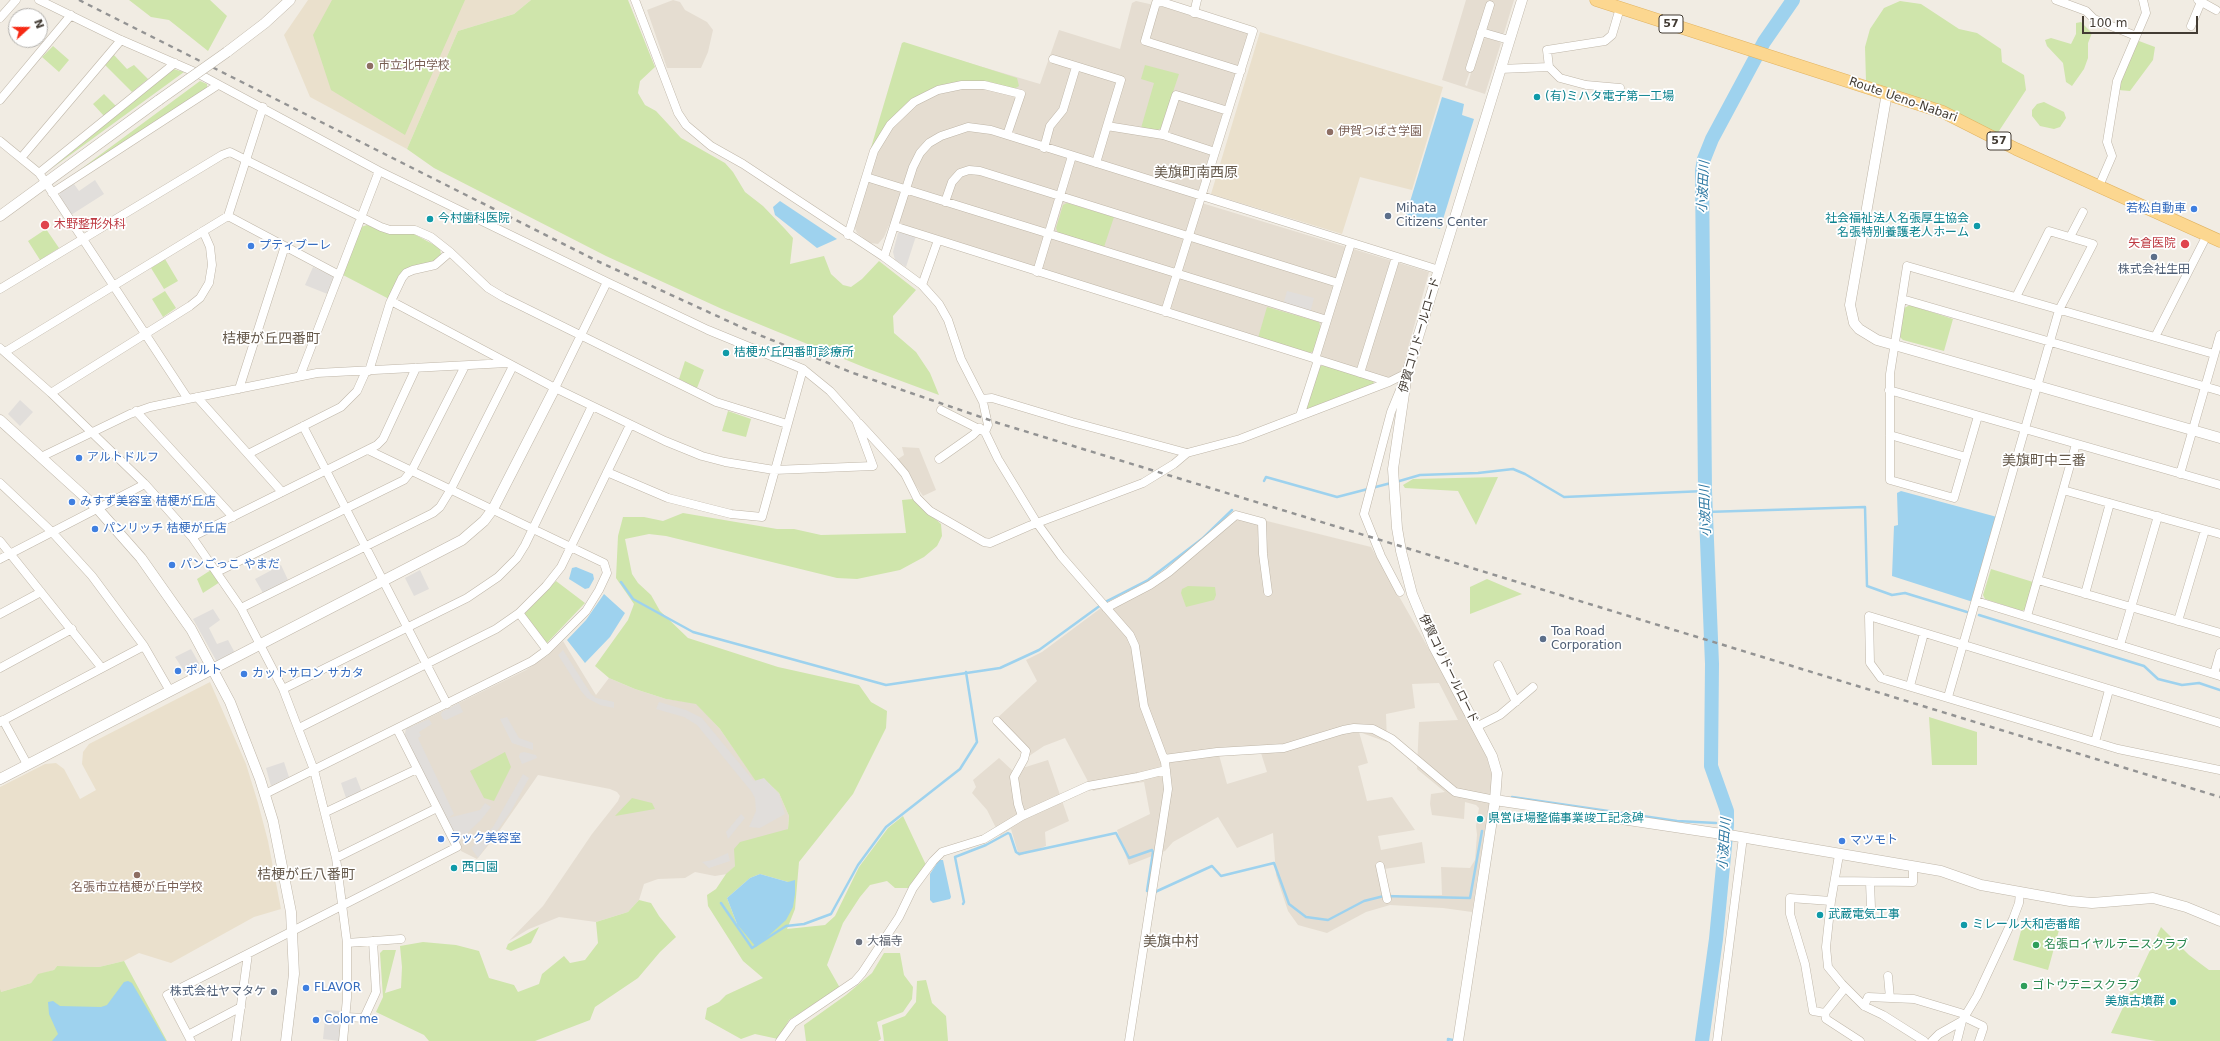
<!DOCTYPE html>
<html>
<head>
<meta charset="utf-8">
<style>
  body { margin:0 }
  #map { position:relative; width:2220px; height:1041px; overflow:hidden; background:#f1ece3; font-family:"DejaVu Sans",sans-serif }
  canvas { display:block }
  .north { position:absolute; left:8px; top:8px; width:40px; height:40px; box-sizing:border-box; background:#fff; border:1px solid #b3b1ad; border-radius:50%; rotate:69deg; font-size:11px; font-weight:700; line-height:16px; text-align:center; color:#423b33 }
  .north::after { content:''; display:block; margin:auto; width:14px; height:18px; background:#f62914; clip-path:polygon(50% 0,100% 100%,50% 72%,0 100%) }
  .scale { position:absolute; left:2082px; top:16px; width:116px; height:18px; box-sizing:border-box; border:2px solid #423b33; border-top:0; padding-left:5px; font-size:12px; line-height:14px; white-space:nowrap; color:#423b33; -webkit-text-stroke:3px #fff; paint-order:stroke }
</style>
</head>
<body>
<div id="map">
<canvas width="2220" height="1041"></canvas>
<div class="north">N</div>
<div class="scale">100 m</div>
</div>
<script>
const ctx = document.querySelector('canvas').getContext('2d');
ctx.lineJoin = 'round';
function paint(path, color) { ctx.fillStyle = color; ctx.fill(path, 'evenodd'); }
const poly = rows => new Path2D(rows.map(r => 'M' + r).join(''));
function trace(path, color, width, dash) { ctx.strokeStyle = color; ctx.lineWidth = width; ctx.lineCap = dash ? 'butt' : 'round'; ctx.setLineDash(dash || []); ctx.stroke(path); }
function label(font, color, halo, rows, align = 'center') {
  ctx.font = font + ' "DejaVu Sans","Noto Sans JP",sans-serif'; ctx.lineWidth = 3.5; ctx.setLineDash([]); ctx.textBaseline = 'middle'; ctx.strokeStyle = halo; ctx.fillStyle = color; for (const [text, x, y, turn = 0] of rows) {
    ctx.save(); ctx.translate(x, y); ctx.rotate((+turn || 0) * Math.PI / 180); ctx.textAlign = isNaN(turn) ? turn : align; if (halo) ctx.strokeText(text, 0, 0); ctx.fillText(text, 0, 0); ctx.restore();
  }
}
paint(poly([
  [673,0,680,2,685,10,707,22,713,30,708,52,701,68,667,68,647,10],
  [1466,0,1514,0,1504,33,1502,34,1488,30,1486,26,1465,85,1467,86,1481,40,1486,38,1497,41,1501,43,1485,94,1442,80],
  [1136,1,1163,7,1249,34,1195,201,1429,272,1401,374,1388,378,890,223,884,237,878,244,870,243,857,233,854,226,902,43,1040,84,1059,30,1120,49,1132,3],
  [902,447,919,448,936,490,923,496,898,459,904,455],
  [1235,513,1371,547,1455,695,1487,758,1492,776,1491,793,1472,912,1443,908,1390,905,1366,912,1327,933,1298,925,1288,911,1276,875,1273,833,1237,848,1218,817,1173,842,1165,851,1129,865,1117,830,1150,814,1144,782,1108,787,1093,791,1065,738,1044,746,1026,758,993,722,1037,681,1026,660,1042,652,1101,608,1147,587],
  [1439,683,1458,720,1419,722,1417,769,1445,792,1431,794,1430,804,1432,815,1464,819,1465,802,1476,805,1479,808,1476,826,1477,835,1475,860,1470,868,1441,867,1442,895,1391,896,1384,869,1425,863,1422,842,1381,850,1378,836,1415,830,1392,797,1367,801,1358,766,1368,763,1359,732,1387,742,1386,714,1415,708,1412,684],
  [1261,753,1267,772,1227,784,1219,755],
  [563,641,596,695,609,678,635,689,666,699,696,703,720,729,757,782,765,780,779,793,789,816,788,829,735,866,727,874,715,876,695,872,685,878,658,879,644,884,639,900,628,912,596,922,559,917,529,929,509,941,543,906,592,834,618,801,620,796,617,792,610,789,538,775,495,837,477,859,461,851,405,735,406,729,526,670,547,656],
  [999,758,1013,771,1048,760,1069,821,1045,832,1046,846,1019,856,1011,829,1000,836,987,810,972,793,976,787,973,780]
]), '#e5ddd1');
paint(poly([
  [308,0,531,0,514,14,458,31,407,149,310,97,284,35],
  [1260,32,1443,87,1412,190,1360,177,1342,234,1211,194],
  [210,682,246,764,258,803,268,841,281,909,254,917,171,963,139,953,124,961,99,967,57,966,54,970,38,975,31,983,1,992,0,1015,0,787,45,764,56,763,64,769,80,799,96,790,82,764,83,752,89,744]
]), '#eae0cc');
paint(poly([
  [129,0,210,0,227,16,208,51,169,20,151,17],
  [332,0,465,0,405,135,331,90,313,35],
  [531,0,628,0,655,67,640,81,638,93,645,105,656,111,681,138,725,163,733,172,745,192,763,206,785,229,793,238,790,264,824,256,831,274,843,285,851,287,862,279,879,261,916,290,893,316,894,333,916,352,930,373,939,395,866,368,722,309,606,256,434,168,407,149,458,31,514,14],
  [1900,1,1921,4,1959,29,1977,33,2001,49,2002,62,2024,75,2026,90,1995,137,1931,104,1866,81,1865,47,1870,29,1884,8],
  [2081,22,2092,33,2088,43,2088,58,2084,69,2072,86,2066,82,2063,63,2047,46,2045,40,2051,38,2071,44,2076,34,2076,23],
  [2139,41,2155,47,2153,60,2130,91,2118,90,2123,69],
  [904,42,1017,78,1019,86,1014,89,986,81,961,81,923,93,908,102,887,123,870,151,902,43],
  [53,46,69,60,59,72,42,57],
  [114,55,127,69,134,65,148,79,132,92,105,65],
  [1145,65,1179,74,1161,128,1156,131,1141,128,1154,83,1141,79],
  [173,69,184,72,51,169],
  [200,81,207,84,207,89,62,183],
  [104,94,116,106,104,116,93,104],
  [2044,102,2064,112,2066,118,2060,127,2054,129,2040,126,2032,116,2032,110,2037,104],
  [1067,203,1114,217,1104,247,1058,233,1056,228,1063,205],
  [367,225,382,231,414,234,440,248,441,255,433,262,413,267,389,299,343,275,361,227],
  [46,229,59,248,40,260,28,241],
  [165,259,178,281,164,289,151,268],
  [165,291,176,308,163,317,152,299],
  [1910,305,1953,319,1944,351,1903,340,1900,337,1904,308],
  [1267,307,1319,322,1321,328,1314,351,1309,353,1258,338],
  [685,361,704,370,697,388,679,379],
  [1324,365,1373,381,1375,385,1308,410,1305,408,1318,367],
  [728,411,751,419,746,437,722,431],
  [1498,477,1476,525,1458,491,1405,488,1403,485,1413,479],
  [913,499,941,524,942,536,937,546,924,557,900,570,857,579,837,578,666,536,649,534,625,539,632,574,638,583,651,595,660,611,688,638,778,667,859,685,871,702,887,711,886,728,853,794,799,862,795,909,787,929,825,925,835,916,859,867,888,828,903,816,926,865,910,888,895,888,887,881,870,885,860,897,843,923,827,965,840,988,789,1020,778,1039,755,1034,741,1039,705,1019,707,1008,719,1002,726,995,763,978,743,961,708,906,707,895,716,889,726,874,735,866,734,849,740,842,788,829,789,816,779,793,765,780,757,783,720,729,696,704,666,699,635,689,609,678,595,666,628,620,634,604,616,578,618,536,623,517,644,517,663,521,683,513,777,529,794,529,821,535,906,533,902,500],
  [760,874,788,882,737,924,727,898,750,878],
  [1991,569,2033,582,2026,609,2022,611,1985,599,1983,595],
  [211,570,220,582,203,593,197,579],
  [1487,579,1522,594,1470,614,1470,587],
  [556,581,585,603,547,643,525,616,525,613],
  [1188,586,1215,587,1216,595,1214,600,1186,607,1181,593,1182,589],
  [1929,717,1977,732,1977,765,1932,765],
  [505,752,511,767,494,801,484,798,470,771],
  [632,798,652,803,655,809,615,816],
  [639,900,651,903,659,916,676,937,660,952,638,978,595,1007,590,1020,535,1041,429,1041,424,1035,376,1012,383,997,380,953,383,950,396,950,385,993,401,988,402,967,400,946,423,942,456,945,479,951,489,978,514,985,518,992,539,984,542,974,564,956,570,963,585,960,598,943,596,922,628,912],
  [2024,920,2059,930,2048,970,2013,960],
  [539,927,531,943,511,951,506,949,508,944],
  [2161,927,2189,955,2209,970,2220,970,2220,1041,2156,1041,2111,1033],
  [884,953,900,953,904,975,913,987,912,999,903,1012,877,1022,881,1039,878,1041,806,1041,804,1025,846,995,872,973],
  [124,961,167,1041,0,1041,0,989,1,992,31,983,38,974,54,970,57,966,99,967],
  [926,980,932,1003,946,1016,948,1041,884,1041,882,1025,905,1016,916,1002,917,981]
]), '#cfe5ab');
paint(poly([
  [95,180,104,194,71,215,60,197,60,192,74,184,79,191],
  [901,232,916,236,906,267,895,260,893,252,898,233],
  [313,267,336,277,330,295,305,285],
  [1287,291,1314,298,1310,313,1283,305],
  '738.5 353a4.5 4.5 0 1 1 9 0a4.5 4.5 0 1 1-9 0Z',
  [20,400,33,412,20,426,8,414],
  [281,565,288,580,263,593,255,579],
  [420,570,429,589,414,596,405,578],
  [213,609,220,620,209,628,217,644,228,640,235,653,217,662,193,619],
  [191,649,200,665,186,674,175,657],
  [563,650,591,694,596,698,614,702,614,708,600,705,587,698,581,691,558,655],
  [659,702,686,710,702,718,754,781,764,778,779,794,785,814,760,828,749,827,756,811,755,798,751,791,697,725,684,717,656,709],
  [459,703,463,712,446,720,443,719,441,715,442,712],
  [507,717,519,738,533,743,533,750,512,743,500,719],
  [429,719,432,724,419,732,421,736,418,738,454,814,448,818,480,810,485,803,491,807,481,820,461,839,455,838,405,735,406,729],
  [524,752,536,755,537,758,522,764,519,757,520,753],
  [284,762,289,777,271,786,266,768],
  [523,774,529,778,511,811,478,858,471,848,493,827],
  [356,777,362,792,346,798,341,783],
  [741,814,745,818,728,839,726,832],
  [728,853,730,861,709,868,702,862,712,860],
  [326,1010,343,1011,340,1041,323,1039]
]), '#e1dedb');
paint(poly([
  [1442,97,1464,104,1462,115,1474,119,1440,229,1405,218],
  [780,201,837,239,817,248,775,215,773,207],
  [1901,491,1997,517,1973,602,1892,576,1894,526,1898,525,1897,493],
  [576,567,593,574,594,579,589,588,585,589,569,579,572,568],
  [604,594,625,613,610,637,585,663,567,640,586,620],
  [939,860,943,860,951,897,950,899,933,903,930,900,930,874],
  [760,874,788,882,795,880,795,894,793,907,786,920,756,947,737,924,727,898,750,878],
  [128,981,132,983,166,1041,52,1041,58,1034,49,1014,48,1002,53,1001,60,1006,101,1007,107,1005,124,982]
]), '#9ed2ee');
trace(poly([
  [1264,481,1266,477,1337,497,1391,483],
  [1396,482,1420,475,1478,473,1513,469,1525,474,1564,497,1705,491],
  [1706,512,1865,507,1867,586,1892,595,1905,593,1967,612],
  [621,582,633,599,693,632,886,685,1000,668,1039,650,1105,602,1148,580,1203,538,1232,510],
  [1979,615,2144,666,2158,679,2182,685,2199,683,2220,690],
  [1512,797,1677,821,1716,823],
  [1155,892,1212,866,1221,876,1274,863,1289,904,1306,917,1328,920,1364,901,1384,896,1470,898,1482,831],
  [721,903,752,948,786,926,804,924,831,914,858,865,886,827,960,769,977,742,966,672],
  [963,904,964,902,955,857,986,845,1008,833,1010,834,1016,852,1019,854,1116,833,1129,858,1152,850,1153,852,1147,891],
  [1448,1041,1448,1039,1453,1040]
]), '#9ed2ee', 2.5);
trace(poly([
  [1702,1041,1716,939,1727,825,1727,811,1711,766,1712,664,1705,491,1702,171,1704,159,1712,139,1764,42,1793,0]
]), '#9ed2ee', 14);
const minor = poly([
  [39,0,121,40,197,73,379,171,607,282,708,330,803,369,830,391,856,420,873,466,774,470,725,462,702,456,665,441,555,388,391,301],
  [635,0,678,113,686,125,711,146,743,164,884,257,922,285,939,304,948,320,961,359,983,402,988,425,985,432],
  [2056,0,2086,11,2094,19,2136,36],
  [2198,0,2216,10],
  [1194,13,1197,0],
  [0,18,16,0],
  [2191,26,2201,2],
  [1481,32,1509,40],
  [1053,59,1121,80,1107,126],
  [1549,67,1560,78,1586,85,1620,88],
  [1470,68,1490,5],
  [1500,69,1549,67,1547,50,1605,41,1612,35,1620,8],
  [0,100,71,15],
  [1163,135,1176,95,1228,111],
  [0,141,39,173,46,183,188,399],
  [1044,148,1050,126,1063,110,1076,67],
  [21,158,121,40],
  [1096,163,1107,126,1163,135,1215,152],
  [39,173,175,63],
  [866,177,1327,320],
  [2099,186,2112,156,2107,142,2117,81,2146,13,2143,0],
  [52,193,218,85],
  [945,202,952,182,960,173,969,170,980,171,1338,283],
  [228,216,339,275],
  [894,226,1389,382],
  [848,235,874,151,890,125,914,102,938,90,962,85,984,85,1021,94,1007,135],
  [2070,237,2083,212],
  [884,257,913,167,920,153,929,143,941,136,968,127,991,130,1439,270],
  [1037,272,1072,156],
  [922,285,938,240],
  [0,289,222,155,230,152,381,227,390,230,415,230,431,237,450,252,488,288,503,297,716,402,787,424],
  [1902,299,2220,391],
  [1165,312,1253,31,1162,2,1156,3,1145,41,1241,71],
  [2155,337,2207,235],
  [0,348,51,393,145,484,192,537,241,608,283,689,314,770,336,858,347,943,347,998,343,1041],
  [5,352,228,216,263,107],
  [1315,359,1351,243],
  [369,371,390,303,402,278,406,273,413,270,435,265,450,252],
  [1360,373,1396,257],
  [300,376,379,171],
  [555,388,607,282],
  [239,389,285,246],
  [1889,390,2220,485],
  [51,393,190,306,200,298,209,283,212,265,210,247,203,231],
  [197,397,282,492],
  [982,399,992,398,1072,422,1187,453],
  [941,410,985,432,998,459,1037,523,1061,556,1130,635,1135,646,1144,706,1165,762,1168,789,1129,1041],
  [136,411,233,517],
  [1300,416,1318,360],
  [1978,416,1954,498,1890,480,1890,374,1907,266,2214,354],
  [859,423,894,461,905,474,917,498,930,511,984,542,990,543,1029,526,1143,483,1174,464,1187,453,1240,439,1389,382,1407,373,1391,412,1364,514,1381,556,1400,592],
  [303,426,447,704],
  [1890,435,1966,457],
  [248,454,341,407,357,391,366,371],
  [41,457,130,414,150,407,188,399,317,373,507,363],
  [939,459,973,435,980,428],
  [607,472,668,498,731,514,762,517,803,369],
  [2180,474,2220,335],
  [0,483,52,532,92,576,144,646,170,691],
  [2063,490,2076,444],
  [192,537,377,445,383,439,416,368],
  [0,541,101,667],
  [0,559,145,484],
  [217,572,404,480,412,470,465,366],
  [2038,580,2220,633],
  [2085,594,2110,503],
  [1976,601,2220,676],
  [241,608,433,513,440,507,451,489,513,366],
  [1106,608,1150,585,1169,572,1236,515,1262,522,1263,554,1268,592],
  [519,613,547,650],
  [0,614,41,592],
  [2027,616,2063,490,2220,534],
  [2178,621,2205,530],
  [2120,645,2158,516],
  [1498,665,1516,702],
  [0,668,72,629],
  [2214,674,2220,653],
  [1910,686,1924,633],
  [283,689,467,598,498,577,517,558,525,545,592,406],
  [1948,697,2059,310,2093,244,2049,231,2016,297],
  [3,720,27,764],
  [997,721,1026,751,1024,759,1014,777,1018,804,1022,816],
  [0,722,144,646],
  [2220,723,1869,616,1870,663,1881,678,2118,749,2220,770],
  [1476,727,1500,715,1533,687],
  [299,728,496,629,519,613,546,586,561,567,630,425],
  [2095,742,2109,690],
  [1164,759,1217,752,1284,748,1343,730,1354,728,1373,729,1392,739,1455,792,1495,800],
  [265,794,532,661,547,650,586,611,599,590,607,573,604,563,368,450],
  [326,812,417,769],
  [1839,855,1831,901,1826,947,1828,967,1842,984,1864,1006,1883,1015,1924,1041],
  [336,858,437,808],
  [1380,866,1387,899],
  [1835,881,1913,882,1913,866],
  [1870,882,1871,908],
  [347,943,401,939],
  [1888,976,1890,998],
  [1845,988,1825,1013,1826,1019,1860,1041],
  [1864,1006,1868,997,1914,999,1964,1014],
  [1825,1013,1813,1011,1805,964,1790,914,1790,898,1831,901],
  [346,1017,364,1018,376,992,373,941],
  [1964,1017,1983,1026,1983,1029,1979,1041],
  [188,1035,241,1007],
  [191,1041,167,995,457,847,397,729],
  [236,1041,248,954],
  [780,1041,793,1023,855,981,862,973,899,917,913,888,933,861,942,852,984,839,1022,816,1088,786,1138,777,1166,770],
  [1717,1041,1743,837],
  [1932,1041,1939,1034,1962,1021,1977,996,2013,919,2019,903,2020,892],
  [1957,1041,1962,1021]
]);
const tertiary = poly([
  [227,52,265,23,290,0],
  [1887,93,1850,305,1854,323,1859,329,1877,340,2220,438],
  [0,216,159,100],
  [0,420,97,508,141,558,191,629,230,702,260,779,273,821,291,912,294,974,286,1041],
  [0,779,462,540,484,521,493,509,555,388],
  [1495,800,1735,836,1941,871,1981,885,2070,901,2092,903,2153,898,2186,907,2220,921],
  [1458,1041,1495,800,1497,773,1492,756,1434,647,1412,594,1401,551,1397,528,1393,469,1407,373,1522,0]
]);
const primary = poly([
  [1596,0,1943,112,2016,149,2220,241]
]);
trace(minor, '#bfb6a8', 9);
trace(tertiary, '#bfb6a8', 11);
trace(primary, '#e1b361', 13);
trace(minor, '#fff', 8);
trace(tertiary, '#fff', 10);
trace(primary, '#fcd790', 12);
trace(poly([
  [79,0,595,260,752,332,853,373,998,423,2220,797]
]), '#939393', 2.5, [5, 5]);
const tertiaryBridge = poly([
  [159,100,227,52]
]);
trace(tertiaryBridge, '#bfb6a8', 11, []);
trace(tertiaryBridge, '#fff', 10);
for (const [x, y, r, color] of [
  [370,66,4,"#8d6e63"],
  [1537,97,4,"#0f9aa8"],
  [1330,132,4,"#8d6e63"],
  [2194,209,4,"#3f7fe0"],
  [1388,216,4,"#5c6f8a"],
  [430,219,4,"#0f9aa8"],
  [45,225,5,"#e0444e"],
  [1977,226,4,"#0f9aa8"],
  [2185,244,5,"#e0444e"],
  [251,246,4,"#3f7fe0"],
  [2154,257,4,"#5c6f8a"],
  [726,353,4,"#0f9aa8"],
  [79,458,4,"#3f7fe0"],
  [72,502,4,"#3f7fe0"],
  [95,529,4,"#3f7fe0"],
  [172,565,4,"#3f7fe0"],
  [1543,639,4,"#5c6f8a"],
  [178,671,4,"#3f7fe0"],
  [244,674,4,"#3f7fe0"],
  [1480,819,4,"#0f9aa8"],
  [441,839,4,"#3f7fe0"],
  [1842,841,4,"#3f7fe0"],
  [454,868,4,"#0f9aa8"],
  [137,875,4,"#8d6e63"],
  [1820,915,4,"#0f9aa8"],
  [1964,925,4,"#0f9aa8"],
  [859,942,4,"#6b7280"],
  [2036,945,4,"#2e9e5b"],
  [2024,986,4,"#2e9e5b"],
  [306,988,4,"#3f7fe0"],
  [274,992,4,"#5c6f8a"],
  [2173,1002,4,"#0f9aa8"],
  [316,1020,4,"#3f7fe0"]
]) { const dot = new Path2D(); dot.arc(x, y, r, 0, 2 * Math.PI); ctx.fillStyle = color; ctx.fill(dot); trace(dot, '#fff', 1.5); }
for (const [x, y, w] of [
  [1671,24,24],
  [1999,141,24]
]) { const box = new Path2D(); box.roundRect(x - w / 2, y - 9, w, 18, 3); ctx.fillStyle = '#fff'; ctx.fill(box); trace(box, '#423b33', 1); }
label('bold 11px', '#423b33', null, [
  ["57",1671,24],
  ["57",1999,141]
]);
label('12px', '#785e54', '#fff', [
  ["市立北中学校",378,66],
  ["伊賀つばさ学園",1338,132],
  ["名張市立桔梗が丘中学校",137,888,"center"]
], 'left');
label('12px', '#0d838f', '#fff', [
  ["(有)ミハタ電子第一工場",1545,97],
  ["今村歯科医院",438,219],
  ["社会福祉法人名張厚生協会",1969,219,"right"],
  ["名張特別養護老人ホーム",1969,233,"right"],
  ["桔梗が丘四番町診療所",734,353],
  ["県営ほ場整備事業竣工記念碑",1488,819],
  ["西口園",462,868],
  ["武蔵電気工事",1828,915],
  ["ミレール大和壱番館",1972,925],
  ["美旗古墳群",2165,1002,"right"]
], 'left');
label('12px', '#423b33', '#fff', [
  ["Route Ueno-Nabari",1903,100,19],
  ["伊賀コリドールロード",1420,335,-74],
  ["伊賀コリドールロード",1448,669,64]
]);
label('12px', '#4e5e75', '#fff', [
  ["Mihata",1396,209],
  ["Citizens Center",1396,223],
  ["株式会社生田",2154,270,"center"],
  ["Toa Road",1551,632],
  ["Corporation",1551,646],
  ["株式会社ヤマタケ",266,992,"right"]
], 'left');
label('12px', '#366cbe', '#fff', [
  ["若松自動車",2186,209,"right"],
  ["プティブーレ",259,246],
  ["アルトドルフ",87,458],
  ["みすず美容室 桔梗が丘店",80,502],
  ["パンリッチ 桔梗が丘店",103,529],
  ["パンごっこ やまだ",180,565],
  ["ポルト",186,671],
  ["カットサロン サカタ",252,674],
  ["ラック美容室",449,839],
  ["マツモト",1850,841],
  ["FLAVOR",314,988],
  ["Color me",324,1020]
], 'left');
label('12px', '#be3a42', '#fff', [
  ["木野整形外科",54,225],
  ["矢倉医院",2176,244,"right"]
], 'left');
label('12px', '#5b616d', '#fff', [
  ["大福寺",867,942]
], 'left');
label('12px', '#27864d', '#fff', [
  ["名張ロイヤルテニスクラブ",2044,945],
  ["ゴトウテニスクラブ",2032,986]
], 'left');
label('italic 13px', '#2e79a3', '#fff', [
  ["小波田川",1704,187,-87],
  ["小波田川",1706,511,-92],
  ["小波田川",1725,844,-86]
]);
label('14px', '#65594b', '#fff', [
  ["美旗町南西原",1196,173],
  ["桔梗が丘四番町",271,339],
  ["美旗町中三番",2044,461],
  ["桔梗が丘八番町",306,875],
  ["美旗中村",1171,942]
]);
</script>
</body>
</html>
